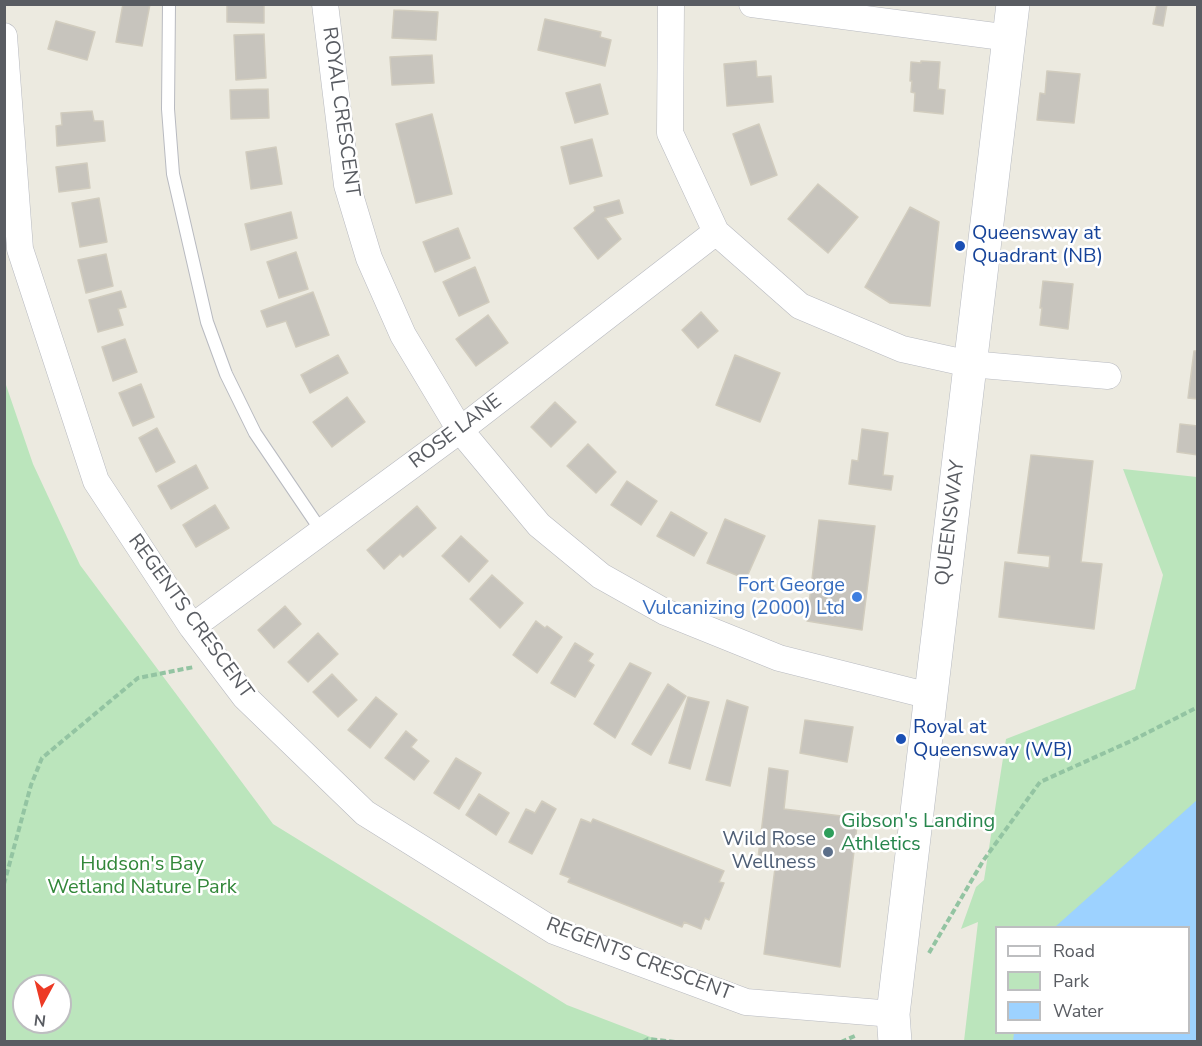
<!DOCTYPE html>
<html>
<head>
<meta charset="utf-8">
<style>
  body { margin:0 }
  #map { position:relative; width:1202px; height:1046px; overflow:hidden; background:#eceae0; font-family:"Nunito Sans",sans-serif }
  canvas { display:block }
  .frame { position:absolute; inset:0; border:6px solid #595c62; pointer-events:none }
  .legend { position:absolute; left:995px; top:926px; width:195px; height:108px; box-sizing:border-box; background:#fff; border:2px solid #bdbec0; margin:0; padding:8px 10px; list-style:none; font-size:18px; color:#595c62 }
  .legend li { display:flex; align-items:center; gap:12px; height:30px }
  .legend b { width:30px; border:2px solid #bdbec0 }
  .north { position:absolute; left:12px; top:974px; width:60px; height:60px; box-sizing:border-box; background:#fff; border:2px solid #bdbec0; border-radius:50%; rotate:187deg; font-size:16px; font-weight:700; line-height:24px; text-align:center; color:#595c62 }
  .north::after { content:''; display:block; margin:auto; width:21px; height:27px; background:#ed3a25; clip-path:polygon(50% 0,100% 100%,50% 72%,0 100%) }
</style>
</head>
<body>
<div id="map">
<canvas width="1202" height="1046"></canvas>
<div class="frame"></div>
<ul class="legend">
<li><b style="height:8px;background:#fff"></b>Road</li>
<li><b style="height:16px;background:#bbe5bc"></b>Park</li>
<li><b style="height:16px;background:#9dd2ff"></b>Water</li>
</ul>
<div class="north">N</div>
</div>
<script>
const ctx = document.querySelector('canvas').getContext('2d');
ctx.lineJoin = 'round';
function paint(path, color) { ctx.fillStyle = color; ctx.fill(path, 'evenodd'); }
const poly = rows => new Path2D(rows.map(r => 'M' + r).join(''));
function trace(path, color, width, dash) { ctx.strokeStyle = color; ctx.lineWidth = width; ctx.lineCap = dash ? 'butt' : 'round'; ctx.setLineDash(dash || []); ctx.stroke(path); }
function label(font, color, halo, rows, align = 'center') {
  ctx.font = font + ' "Nunito Sans",sans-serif'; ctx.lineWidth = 5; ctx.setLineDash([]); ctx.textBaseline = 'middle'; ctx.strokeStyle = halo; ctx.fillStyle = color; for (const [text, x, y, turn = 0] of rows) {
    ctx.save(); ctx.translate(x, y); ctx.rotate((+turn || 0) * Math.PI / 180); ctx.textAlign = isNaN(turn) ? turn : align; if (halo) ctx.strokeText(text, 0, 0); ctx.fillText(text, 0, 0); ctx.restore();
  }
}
paint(poly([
  [6,385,33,464,80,565,273,824,567,1005,661,1041,5,1041],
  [24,986,60,986,60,1022,24,1022],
  [1123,469,1197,477,1197,1041,964,1041,978,922,961,929,976,887,984,880,1006,739,1135,689,1163,575],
  [996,928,1188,928,1188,1032,996,1032]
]), '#bbe5bc');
paint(poly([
  [1197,800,1197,1041,1013,1041,1014,1033,1188,1032,1188,928,1055,927]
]), '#9dd2ff');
const building = poly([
  [123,4,150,4,142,46,116,42,123,4],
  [227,4,264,4,264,23,227,22,227,4],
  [1157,4,1167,4,1163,26,1153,24,1157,4],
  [394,10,438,12,436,40,392,38,394,10],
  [545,19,601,32,600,37,611,40,605,66,538,50,545,19],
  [56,21,95,32,87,60,48,49,56,21],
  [264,34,266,78,236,80,234,35,264,34],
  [432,55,434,83,392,85,390,57,432,55],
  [756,61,757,77,771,76,773,102,727,106,724,64,756,61],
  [921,61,940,62,938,89,945,90,943,114,914,111,915,93,911,92,912,81,910,81,911,62,921,63,921,61],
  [1047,71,1080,74,1074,123,1037,120,1040,93,1045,94,1047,71],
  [600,84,608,114,575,123,566,93,600,84],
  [268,89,269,118,231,119,230,90,268,89],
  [92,111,94,121,103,121,105,141,57,146,56,126,62,125,61,113,92,111],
  [432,114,452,194,416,203,396,124,432,114],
  [759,124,777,175,751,185,733,134,759,124],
  [592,139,602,176,570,184,561,147,592,139],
  [276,147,282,184,251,189,246,152,276,147],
  [87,163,90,188,59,192,56,167,87,163],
  [818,184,858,217,828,253,788,219,818,184],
  [99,198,107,242,80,247,72,203,99,198],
  [619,200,623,213,605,218,621,239,598,259,574,228,595,211,594,207,619,200],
  [910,207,939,222,930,306,890,303,865,287,910,207],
  [291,212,297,238,251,250,245,224,291,212],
  [458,228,470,258,435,272,423,242,458,228],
  [296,252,308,289,279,298,267,262,296,252],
  [106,254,113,286,86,293,78,260,106,254],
  [475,267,489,302,459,316,443,282,475,267],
  [1043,281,1073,284,1068,329,1040,325,1042,308,1040,308,1043,281],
  [121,291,126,307,118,309,123,325,98,332,89,300,121,291],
  [313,292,329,335,296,347,286,321,267,327,261,311,313,292],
  [701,312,718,331,698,348,682,330,701,312],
  [488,315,508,343,476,366,456,339,488,315],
  [125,339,137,372,113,381,102,347,125,339],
  [1194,351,1198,351,1198,399,1188,398,1194,351],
  [338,355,348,373,310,393,301,375,338,355],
  [735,355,780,373,760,422,716,405,735,355],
  [141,384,154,417,133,426,119,393,141,384],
  [347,397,365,422,332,447,313,422,347,397],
  [555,402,576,422,551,447,531,427,555,402],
  [1180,424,1198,426,1198,455,1177,452,1180,424],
  [157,428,175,462,156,472,139,438,157,428],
  [862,429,888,433,883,475,893,476,891,490,849,484,852,460,858,461,862,429],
  [588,444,616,472,596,493,567,466,588,444],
  [1031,455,1093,461,1081,562,1102,564,1094,629,999,617,1005,562,1049,568,1050,556,1018,553,1031,455],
  [196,465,208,488,171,509,158,486,196,465],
  [627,481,657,501,641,525,611,505,627,481],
  [215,505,229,528,196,547,183,525,215,505],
  [417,506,436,528,403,557,400,554,384,569,367,550,417,506],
  [671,512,707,533,694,556,657,536,671,512],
  [725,519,765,536,746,579,707,563,725,519],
  [819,520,875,526,862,630,807,621,819,520],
  [461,536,488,561,469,582,442,556,461,536],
  [492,575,523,603,500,628,470,599,492,575],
  [285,606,301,624,274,648,258,630,285,606],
  [536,621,545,628,547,626,562,637,537,673,513,655,536,621],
  [318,633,338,654,308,682,288,662,318,633],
  [575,643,593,654,588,661,594,665,575,697,551,683,575,643],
  [630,663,651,673,615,738,594,724,630,663],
  [332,674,357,700,338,717,313,692,332,674],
  [668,684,686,696,651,755,632,744,668,684],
  [376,697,397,714,370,748,348,730,376,697],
  [688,697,709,702,690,769,669,763,688,697],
  [727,700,748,707,730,786,706,780,727,700],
  [805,720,853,727,847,762,800,753,805,720],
  [406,731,417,740,411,747,429,761,414,780,385,758,406,731],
  [456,758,481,773,459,809,434,793,456,758],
  [769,768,788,771,784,809,858,818,840,967,764,954,775,868,757,866,769,768],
  [479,794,509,813,496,835,466,815,479,794],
  [542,801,556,809,532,854,509,842,526,809,535,813,542,801],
  [581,819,591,823,593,819,724,871,719,882,724,883,709,920,705,918,701,929,684,922,682,927,568,882,570,878,560,874,581,819]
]);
paint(building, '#c7c4bd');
trace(building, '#d1ccbe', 1.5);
const lane = poly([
  [169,4,168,109,173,174,207,322,226,374,255,433,322,532]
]);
const street = poly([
  [325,4,347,185,369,258,403,335,460,430,539,525,601,576,665,612,779,658,930,696],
  [671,4,670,133,716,232,800,306,902,349,970,364,1108,376],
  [752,4,1010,38],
  [4,36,20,249,96,481,192,627,245,697,365,813,554,931,746,1002,893,1014],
  [192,627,460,430,716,232]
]);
const secondary = poly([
  [895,1042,893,1014,1013,4]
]);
trace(lane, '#b8bac0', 14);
trace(street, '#b8bac0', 27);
trace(secondary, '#b6b9c0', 34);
trace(poly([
  [4,884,31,785,42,758,138,678,194,667],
  [929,953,983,861,1040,782,1131,741,1198,707],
  [643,1042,648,1039,675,1042],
  [841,1042,857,1035]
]), '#93c4a2', 4, [6, 3]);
trace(lane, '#fff', 12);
trace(street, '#fff', 26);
trace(secondary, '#fff', 33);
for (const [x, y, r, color] of [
  [960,246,6,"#1a4fb4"],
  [857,597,6,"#3f7fe0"],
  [901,739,6,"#1a4fb4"],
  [829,833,6,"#2e9e5b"],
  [828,852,6,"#5c6f8a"]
]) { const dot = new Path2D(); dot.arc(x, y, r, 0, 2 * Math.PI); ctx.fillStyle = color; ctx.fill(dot); trace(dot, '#fff', 2); }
label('20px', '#595c62', '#fff', [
  ["ROYAL CRESCENT",340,112,82],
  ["ROSE LANE",456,432,-37],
  ["QUEENSWAY",951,523,-83],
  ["REGENTS CRESCENT",190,617,54],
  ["REGENTS CRESCENT",639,960,21]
]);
label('20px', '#164399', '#fff', [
  ["Queensway at",972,234],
  ["Quadrant (NB)",972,257],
  ["Royal at",913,728],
  ["Queensway (WB)",913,751]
], 'left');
label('20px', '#366cbe', '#fff', [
  ["Fort George",845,586],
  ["Vulcanizing (2000) Ltd",845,609]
], 'right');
label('20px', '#27864d', '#fff', [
  ["Gibson's Landing",841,822],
  ["Athletics",841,845]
], 'left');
label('20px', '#4e5e75', '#fff', [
  ["Wild Rose",816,840],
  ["Wellness",816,863]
], 'right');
label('20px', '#328739', '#fff', [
  ["Hudson's Bay",142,865],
  ["Wetland Nature Park",142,888]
]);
</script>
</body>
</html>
